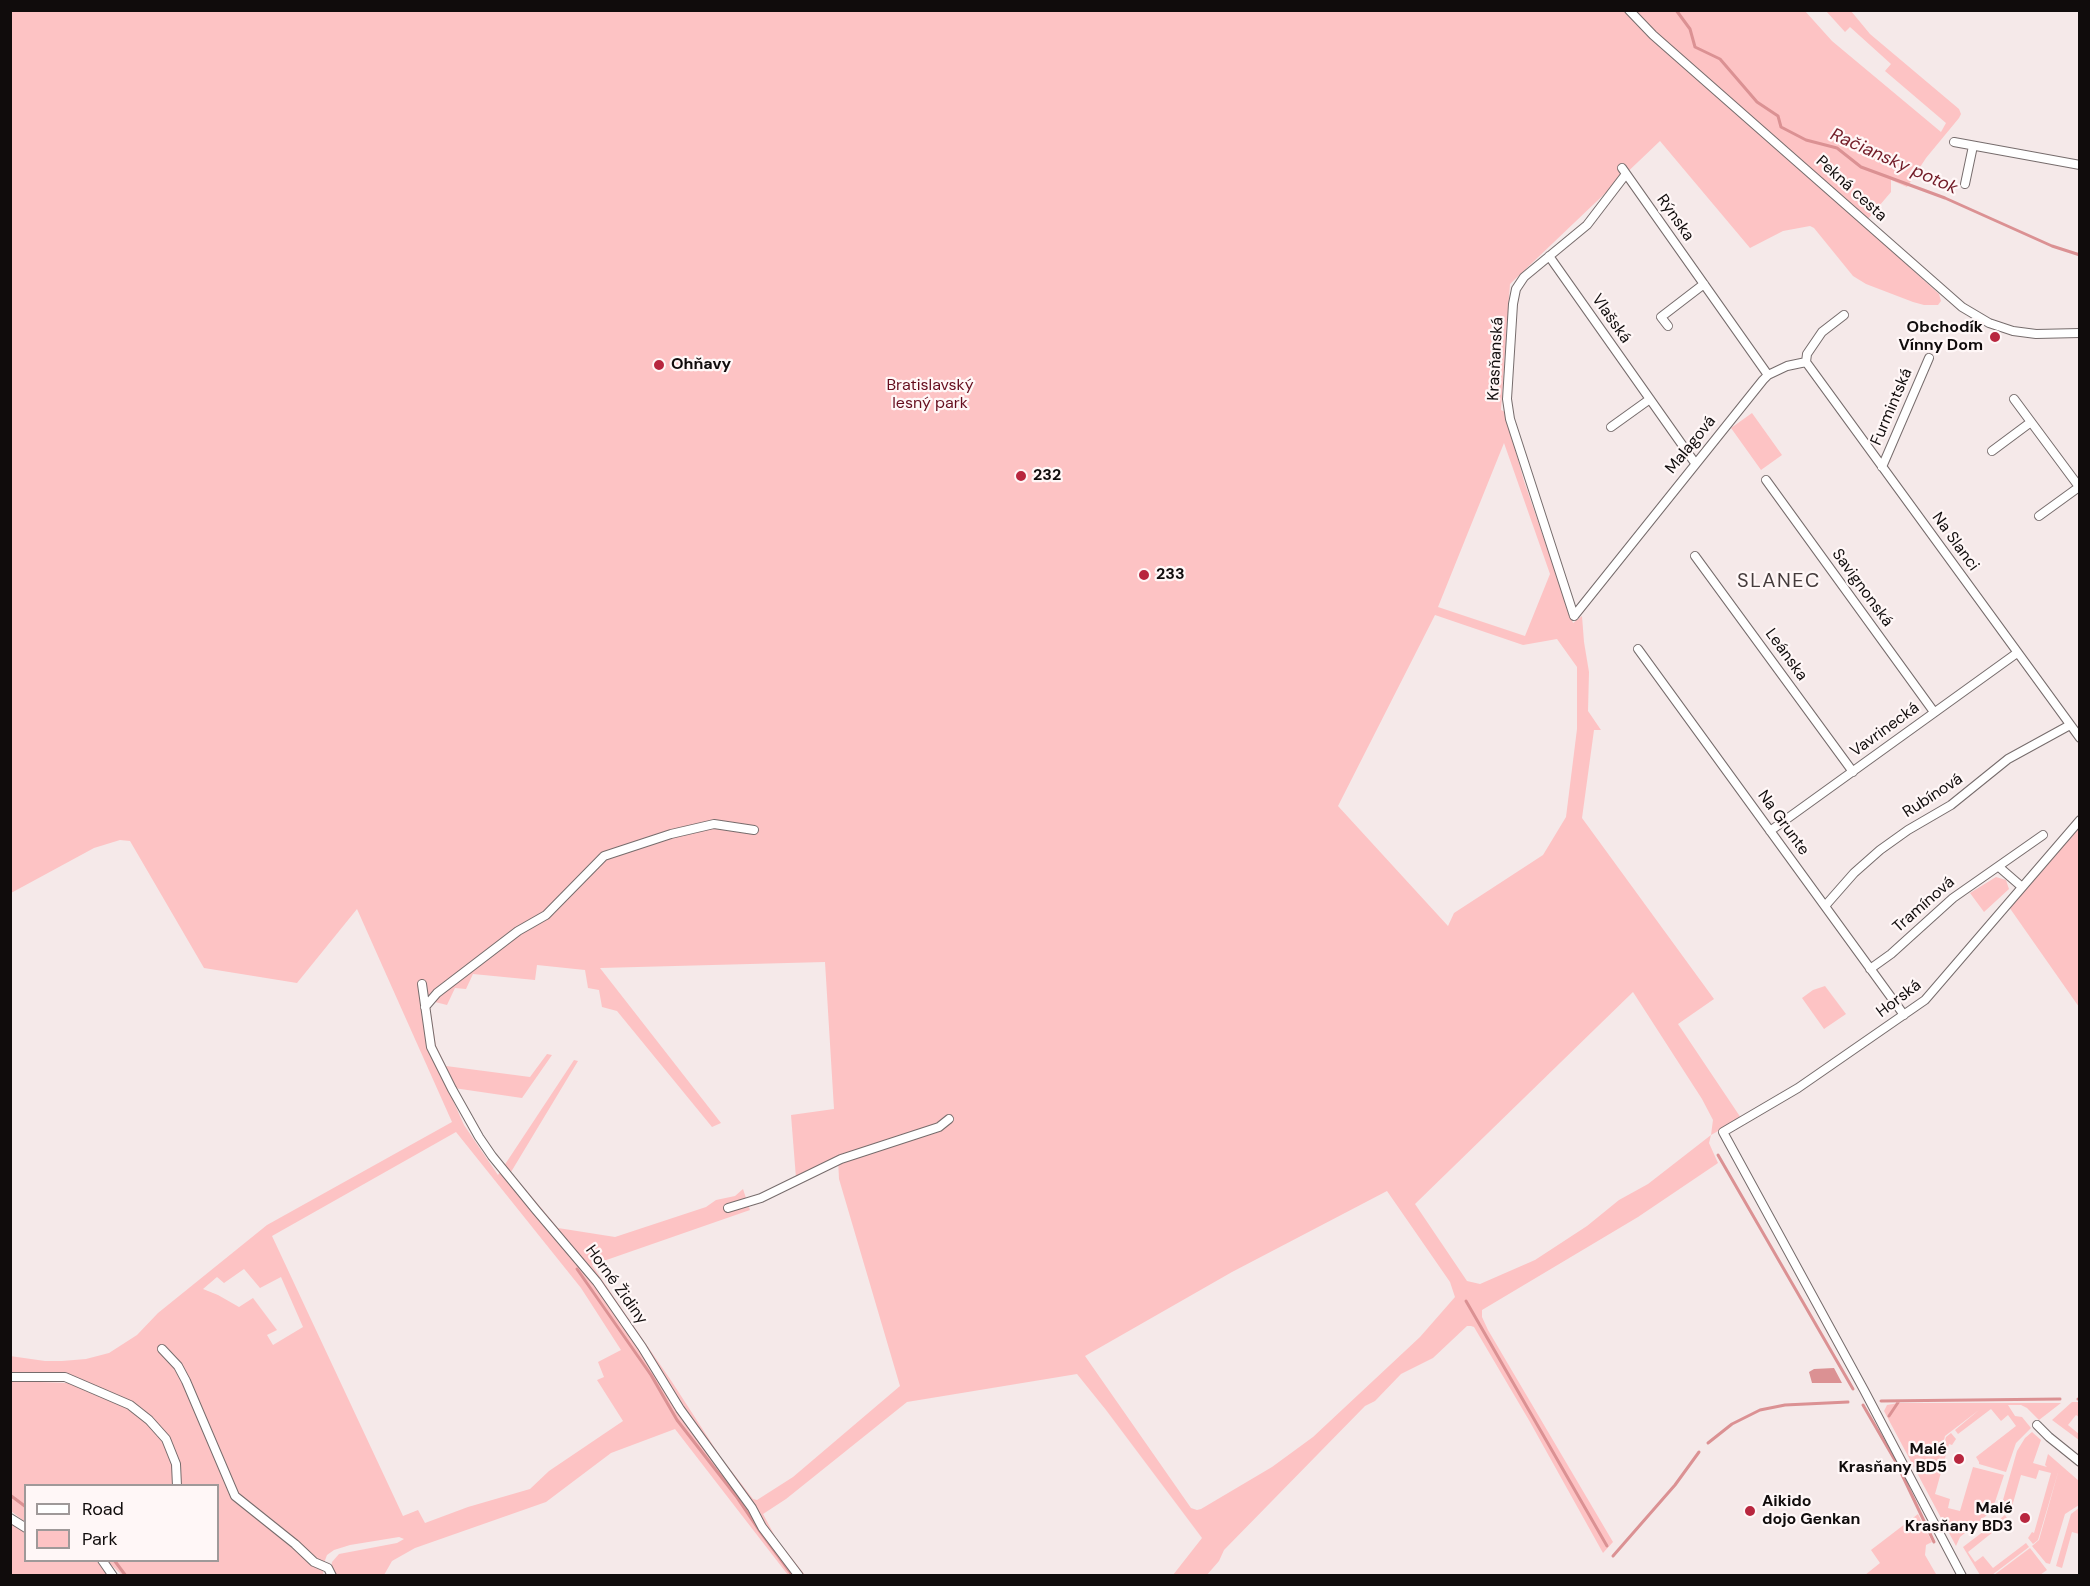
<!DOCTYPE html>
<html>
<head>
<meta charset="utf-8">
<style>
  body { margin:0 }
  #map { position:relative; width:2090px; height:1586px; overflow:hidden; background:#f5e9e9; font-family:"DM Sans",sans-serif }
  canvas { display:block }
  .frame { position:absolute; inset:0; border:12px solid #100c0c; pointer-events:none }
  .legend { position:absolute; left:24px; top:1484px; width:195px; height:78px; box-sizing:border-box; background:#fff7f7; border:2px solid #9f9999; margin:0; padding:8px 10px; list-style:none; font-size:18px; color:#100c0c }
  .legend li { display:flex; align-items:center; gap:12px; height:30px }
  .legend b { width:30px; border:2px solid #9f9999 }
</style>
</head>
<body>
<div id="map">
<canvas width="2090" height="1586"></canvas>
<div class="frame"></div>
<ul class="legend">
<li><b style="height:8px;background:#fff"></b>Road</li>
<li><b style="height:16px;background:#fdc3c4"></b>Park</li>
</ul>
</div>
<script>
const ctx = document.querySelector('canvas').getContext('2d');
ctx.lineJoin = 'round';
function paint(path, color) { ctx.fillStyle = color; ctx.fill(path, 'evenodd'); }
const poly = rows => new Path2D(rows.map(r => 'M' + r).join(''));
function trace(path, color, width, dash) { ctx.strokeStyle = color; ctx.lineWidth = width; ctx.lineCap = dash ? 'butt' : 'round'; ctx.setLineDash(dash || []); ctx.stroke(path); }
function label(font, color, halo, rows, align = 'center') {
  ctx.font = font + ' "DM Sans",sans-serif'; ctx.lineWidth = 4.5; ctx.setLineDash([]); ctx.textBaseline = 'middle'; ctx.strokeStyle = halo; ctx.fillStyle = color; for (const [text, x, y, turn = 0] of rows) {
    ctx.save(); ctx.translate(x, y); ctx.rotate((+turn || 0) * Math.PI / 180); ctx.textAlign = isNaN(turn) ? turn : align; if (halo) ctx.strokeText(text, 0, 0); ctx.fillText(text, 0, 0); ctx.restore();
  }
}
paint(poly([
  [11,11,1805,11,1832,41,1941,132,1946,123,1885,71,1891,64,1850,27,1845,32,1826,11,1851,11,1870,34,1959,109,1961,114,1959,118,1926,158,1907,187,1891,180,1891,192,1868,219,1872,233,1939,294,1941,301,1938,305,1924,305,1913,302,1866,284,1853,276,1814,228,1810,226,1783,231,1750,248,1660,141,1510,284,1501,410,1505,412,1524,481,1573,623,1582,616,1584,642,1589,672,1588,711,1601,730,1594,730,1582,818,1714,999,1678,1024,1741,1118,1711,1135,1709,1143,1718,1163,1638,1217,1482,1310,1482,1317,1488,1330,1613,1542,1603,1553,1530,1422,1474,1327,1471,1326,1467,1326,1433,1358,1401,1374,1375,1401,1365,1406,1224,1550,1219,1561,1206,1576,1173,1575,1202,1538,1106,1410,1077,1374,907,1402,786,1499,763,1514,776,1538,805,1575,788,1575,675,1429,611,1453,546,1502,415,1548,392,1561,384,1575,336,1575,331,1568,332,1562,339,1554,397,1543,404,1539,399,1537,350,1545,334,1550,327,1555,324,1563,323,1575,122,1575,107,1561,218,1560,218,1486,26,1486,25,1522,11,1511,11,1381,69,1383,74,1381,11,1377,10,1356,45,1361,62,1361,86,1359,109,1353,137,1335,158,1313,267,1225,452,1122,357,909,297,983,204,968,130,841,120,840,94,848,11,893],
  [1504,443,1550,574,1525,636,1438,607],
  [1435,615,1523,645,1557,639,1577,667,1577,729,1566,817,1543,855,1454,913,1448,926,1338,806],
  [825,962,834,1109,791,1115,796,1178,838,1159,839,1179,900,1386,793,1477,757,1500,753,1499,720,1456,672,1382,592,1265,750,1210,743,1189,735,1196,716,1200,706,1207,615,1237,558,1228,511,1172,578,1061,574,1060,498,1175,464,1125,447,1087,522,1098,552,1055,547,1054,530,1077,446,1066,436,1046,430,1007,435,1002,447,1005,455,988,466,989,473,974,535,980,537,965,585,970,588,988,599,990,602,1007,617,1011,712,1127,721,1123,600,968],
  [1633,992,1702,1099,1713,1120,1711,1135,1648,1184,1619,1200,1587,1226,1535,1260,1480,1284,1467,1281,1415,1204],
  [456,1132,581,1288,621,1350,598,1362,604,1377,597,1380,623,1421,549,1471,530,1489,468,1507,425,1523,418,1510,403,1516,272,1236],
  [1387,1191,1450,1282,1455,1297,1420,1337,1313,1437,1272,1467,1201,1509,1197,1510,1191,1508,1085,1356,1232,1272],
  [244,1269,260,1288,281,1277,303,1327,273,1345,267,1335,277,1330,253,1298,239,1307,218,1295,203,1289,217,1277,224,1283],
  [1752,413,1782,455,1761,470,1731,428],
  [2079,825,2079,1007,2009,907],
  [1996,877,2006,880,2009,889,1984,912,1970,893],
  [1825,986,1846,1014,1824,1029,1802,998,1813,990],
  [2072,1402,2079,1402,2079,1417,2076,1415,2068,1425,2079,1434,2079,1440,2052,1420],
  [1899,1403,2061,1403,2039,1420,2027,1408,2021,1405,2008,1405,2015,1416,2022,1417,2031,1428,2016,1443,2006,1472,1979,1464,1979,1462,1976,1457,2016,1426,2008,1415,2001,1421,1991,1409,1958,1434,1955,1430,1979,1410,1945,1436,1938,1465,1946,1437,1951,1433,1956,1439,1952,1445,1949,1444,1935,1494,1950,1499,1948,1508,1960,1511,1973,1467,2004,1475,1992,1511,1960,1537,1956,1546,1884,1411,1887,1405],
  [2032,1432,2041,1440,2033,1463,2047,1467,2045,1465,2048,1454,2079,1481,2079,1505,2065,1514,2050,1564,2046,1563,2032,1546,2039,1540,2059,1469,2038,1540,2033,1544,2028,1538,2032,1532,2034,1533,2051,1473,2039,1470,2036,1479,2021,1475,2011,1510,2001,1507,2017,1451,2025,1438],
  [2079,1508,2079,1534,2072,1532,2062,1568,2056,1566,2071,1514],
  [1918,1514,1932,1542,1926,1545,1925,1555,1936,1574,1934,1576,1865,1575,1880,1563,1871,1550],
  [2005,1515,2008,1520,1968,1552,1975,1562,1983,1556,1993,1568,2026,1543,2029,1547,1992,1575,1980,1575,1963,1547],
  [10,1521,25,1531,26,1560,97,1561,107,1575,11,1575],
  [2030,1548,2047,1570,2040,1575,1994,1575]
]), '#fdc3c4');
paint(poly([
  [1834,1368,1842,1383,1812,1383,1809,1372,1814,1369]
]), '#db9193');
trace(poly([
  [1676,10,1690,29,1695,47,1720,59,1757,102,1778,116,1781,127,1806,140,1837,148,1861,167,1945,198,2052,246,2080,255],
  [1718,1155,1853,1389],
  [577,1269,651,1375,677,1420,736,1496,759,1530,793,1576],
  [1466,1301,1607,1546],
  [2078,1399,2080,1399],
  [1881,1401,2060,1399],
  [1863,1405,1896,1462,1934,1542],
  [1889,1416,1899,1401],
  [1708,1443,1732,1424,1760,1410,1785,1405,1848,1402],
  [10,1495,26,1507],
  [1613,1556,1675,1485,1699,1452],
  [114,1560,126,1576]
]), '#db9193', 3);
const minor = poly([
  [1629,10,1653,35,1962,307,1989,323,2013,331,2036,334,2080,333],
  [1954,142,2080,165],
  [1622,168,1768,375],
  [1965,184,1973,146],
  [1549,256,1695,463],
  [1668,326,1661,317,1704,284],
  [1806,362,2080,738],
  [2014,399,2080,488],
  [1611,427,1650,399],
  [1992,451,2031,422],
  [1882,467,1929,358],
  [1766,480,1934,712],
  [2039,516,2079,487],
  [1695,556,1853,772],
  [1574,616,1510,419,1507,399,1513,304,1516,289,1524,277,1587,225,1626,174],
  [1574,616,1763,380,1768,375,1787,366,1806,362,1807,354,1822,332,1844,315],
  [1638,649,1904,1015],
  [1770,831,2017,653],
  [1999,867,2022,887],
  [1825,906,1854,873,1880,850,1908,830,1951,805,2008,759,2070,725],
  [1870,969,1891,954,1953,898,2043,835],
  [422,984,431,1047,452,1089,479,1137,492,1156,536,1210,597,1282,642,1347,680,1409,752,1508,762,1527,799,1576],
  [425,1007,437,993,518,931,546,915,604,856,671,834,714,824,754,830],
  [728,1208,761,1198,841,1159,939,1127,949,1119],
  [162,1349,178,1366,186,1381,235,1496,295,1544,314,1562,328,1568,332,1576],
  [10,1377,65,1377,130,1405,149,1420,166,1439,176,1464,177,1486],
  [2037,1425,2049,1437,2080,1462],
  [10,1518,26,1528],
  [102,1560,113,1576],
  [1962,1576,1864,1390,1723,1132,1798,1088,1925,1000,2080,820]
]);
trace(minor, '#766c6c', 10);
trace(minor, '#fff', 8);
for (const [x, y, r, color] of [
  [1995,337,6,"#b8263e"],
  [659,365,6,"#b8263e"],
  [1021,476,6,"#b8263e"],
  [1144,575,6,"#b8263e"],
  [1959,1459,6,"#b8263e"],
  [1750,1511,6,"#b8263e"],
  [2025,1518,6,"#b8263e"]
]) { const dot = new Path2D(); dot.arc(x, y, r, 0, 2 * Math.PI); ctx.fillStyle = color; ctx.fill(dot); trace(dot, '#fff7f7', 2); }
label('16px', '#100c0c', '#fff7f7', [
  ["Pekná cesta",1851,189,42],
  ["Rýnska",1675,218,55],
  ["Vlašská",1611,319,55],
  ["Krasňanská",1496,359,-87],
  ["Furmintská",1892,407,-67],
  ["Malagová",1691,445,-51],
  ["Na Slanci",1955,542,54],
  ["Savignonská",1862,588,54],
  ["Leánska",1786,655,54],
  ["Vavrinecká",1885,730,-36],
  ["Rubínová",1933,796,-33],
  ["Na Grunte",1783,823,54],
  ["Tramínová",1924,905,-41],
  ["Horská",1899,999,-37],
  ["Horné Židiny",616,1285,54]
]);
label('bold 16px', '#100c0c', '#fff7f7', [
  ["Obchodík",1983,328,"right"],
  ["Vínny Dom",1983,346,"right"],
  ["Ohňavy",671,365],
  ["232",1033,476],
  ["233",1156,575],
  ["Malé",1947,1450,"right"],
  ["Krasňany BD5",1947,1468,"right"],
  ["Aikido",1762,1502],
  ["dojo Genkan",1762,1520],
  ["Malé",2013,1509,"right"],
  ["Krasňany BD3",2013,1527,"right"]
], 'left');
label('16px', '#660e1e', '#fff7f7', [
  ["Bratislavský",930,386],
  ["lesný park",930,404]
]);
label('italic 18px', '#721b27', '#fff7f7', [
  ["Račiansky potok",1894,162,24]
]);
ctx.letterSpacing = '1.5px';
label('20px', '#453c3c', '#fff7f7', [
  ["SLANEC",1779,582]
]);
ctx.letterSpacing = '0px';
</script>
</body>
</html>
